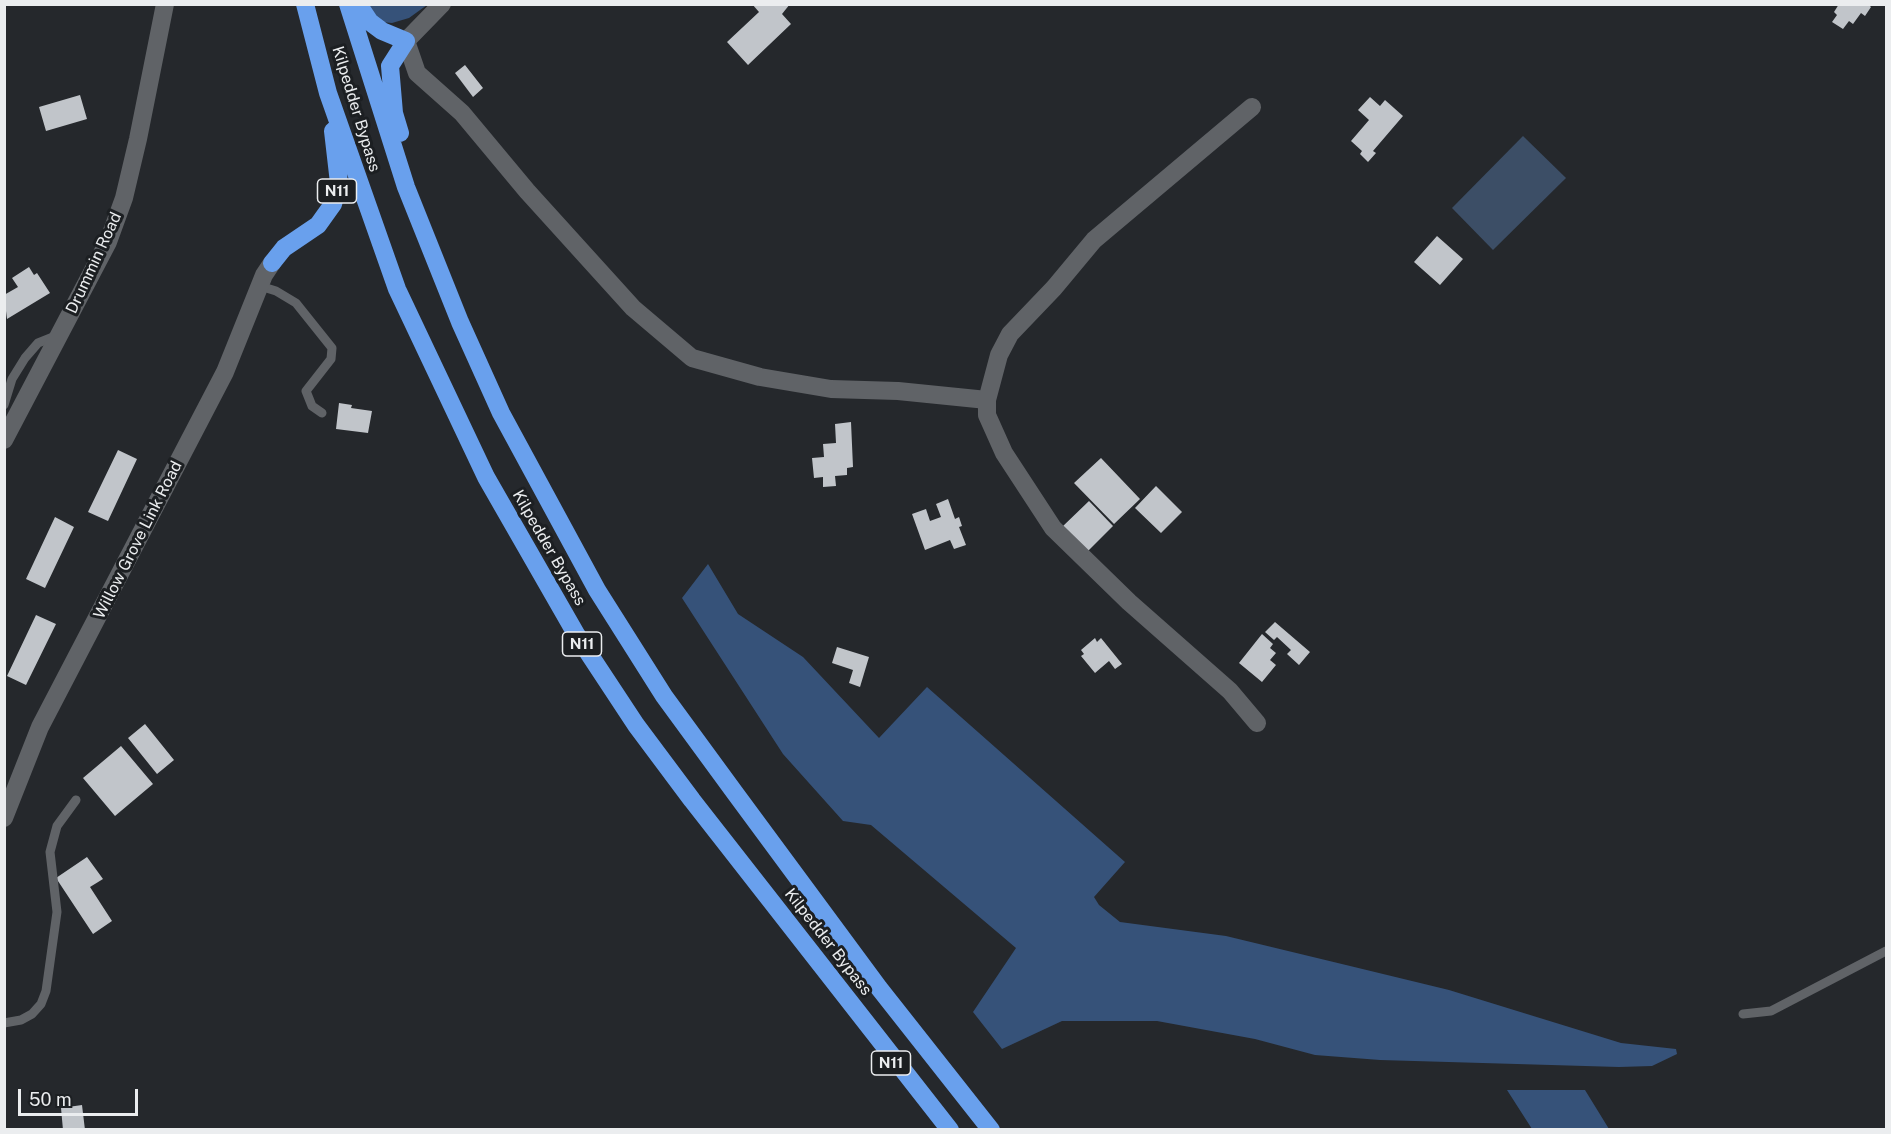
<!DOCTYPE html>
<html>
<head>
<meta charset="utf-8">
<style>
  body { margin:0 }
  #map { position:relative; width:1891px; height:1134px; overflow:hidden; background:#25282c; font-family:"Public Sans",sans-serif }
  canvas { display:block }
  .frame { position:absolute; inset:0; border:6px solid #ebedef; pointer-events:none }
  .scale { position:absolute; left:18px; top:1089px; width:120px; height:27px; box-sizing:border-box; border:3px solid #ebedef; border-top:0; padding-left:8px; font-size:18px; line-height:21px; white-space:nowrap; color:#ebedef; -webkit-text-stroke:4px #1c1f22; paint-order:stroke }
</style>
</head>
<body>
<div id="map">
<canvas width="1891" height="1134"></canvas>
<div class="frame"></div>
<div class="scale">50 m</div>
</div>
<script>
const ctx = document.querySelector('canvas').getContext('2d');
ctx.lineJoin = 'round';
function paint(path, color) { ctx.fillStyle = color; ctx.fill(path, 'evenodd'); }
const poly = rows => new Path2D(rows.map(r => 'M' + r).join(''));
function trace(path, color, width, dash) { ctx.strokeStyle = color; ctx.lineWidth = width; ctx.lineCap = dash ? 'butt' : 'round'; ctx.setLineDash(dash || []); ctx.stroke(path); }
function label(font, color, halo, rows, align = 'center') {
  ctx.font = font + ' "Public Sans",sans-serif'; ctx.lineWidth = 6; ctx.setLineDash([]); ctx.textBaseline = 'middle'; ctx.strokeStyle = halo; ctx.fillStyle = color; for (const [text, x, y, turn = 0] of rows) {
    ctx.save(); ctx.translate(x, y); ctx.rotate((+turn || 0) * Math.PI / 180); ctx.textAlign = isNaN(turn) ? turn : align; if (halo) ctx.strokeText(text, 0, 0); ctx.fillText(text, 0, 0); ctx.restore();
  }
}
paint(poly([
  [1523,136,1566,178,1493,250,1452,208]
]), '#3c4e66');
paint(poly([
  [366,5,427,5,409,18,392,23,381,22],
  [708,564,738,614,803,657,879,738,927,687,1125,862,1094,897,1099,905,1120,922,1226,936,1346,965,1449,990,1621,1043,1676,1049,1677,1054,1652,1066,1619,1067,1380,1060,1315,1055,1255,1039,1157,1021,1062,1021,1002,1049,973,1012,1016,948,871,825,843,821,783,754,682,598],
  [1507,1090,1585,1090,1609,1129,1532,1129]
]), '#365279');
paint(poly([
  [752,4,790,4,782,14,791,24,748,65,727,42,759,12],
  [1839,4,1868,4,1871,7,1865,16,1861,13,1853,24,1849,21,1843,29,1832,22,1837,15,1834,12],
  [465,65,483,88,473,97,455,73],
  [80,95,87,119,46,131,39,107],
  [1370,97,1380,106,1385,100,1403,116,1373,151,1376,153,1368,162,1360,154,1362,151,1351,141,1369,120,1358,110],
  [1437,236,1463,259,1440,285,1414,262],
  [29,267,34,275,37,273,50,293,7,319,4,295,18,287,12,278],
  [339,403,352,405,351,408,372,411,368,433,336,429],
  [851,422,853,467,847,468,847,475,835,476,836,486,823,487,823,477,814,478,812,458,824,457,823,444,836,443,835,424],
  [118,450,137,459,108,521,88,512],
  [1101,458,1140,499,1114,524,1074,483],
  [1156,486,1182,512,1161,533,1135,508],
  [948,499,955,519,959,517,962,526,959,527,966,545,954,549,950,540,925,550,912,514,926,509,930,521,941,517,936,504],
  [1089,501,1113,526,1087,552,1062,527],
  [55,517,74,527,45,588,26,579],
  [36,615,56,624,26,685,7,676],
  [1275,622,1310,652,1299,665,1287,654,1291,650,1277,637,1274,640,1265,632],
  [1262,634,1273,644,1270,648,1276,653,1270,660,1276,665,1262,682,1239,663],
  [1095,638,1097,642,1101,638,1122,664,1115,669,1109,661,1095,673,1081,656,1084,654,1081,650],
  [837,647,869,657,860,687,849,683,853,670,832,663],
  [145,724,174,760,157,774,128,738],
  [121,746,153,784,115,816,83,778],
  [87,857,103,879,90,887,112,921,93,934,56,878],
  [82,1105,85,1130,63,1130,61,1108]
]), '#c1c5ca');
trace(poly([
  [260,286,276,291,296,303,332,348,331,359,306,391,312,406,322,413],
  [4,405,12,379,25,358,38,343,58,335],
  [1743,1014,1771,1011,1886,951],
  [4,1023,21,1020,32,1014,41,1004,46,991,57,912,50,852,57,826,76,800]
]), '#606367', 9);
trace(poly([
  [406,41,417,73,462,113,527,191,633,308,692,358,760,377,831,389,898,391,987,400],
  [1252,107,1094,240,1054,288,1010,334,999,355,987,400,987,415,1004,453,1053,528,1129,602,1230,691,1257,723],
  [4,440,108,242,124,198,138,139,165,4],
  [4,818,40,727,225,372,264,275,272,263]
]), '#606367', 18);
trace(poly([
  [406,41,442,4]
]), '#606367', 18);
trace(poly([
  [305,4,328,93,397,289,486,477,576,634,636,725,692,800,950,1130],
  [348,4,406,187,460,322,501,413,597,590,664,696,735,793,879,988,991,1130],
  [358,4,370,22,382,31,406,41,390,66,394,113,400,133],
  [272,263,284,248,318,225,333,204,339,183,333,131]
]), '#69a0ed', 18);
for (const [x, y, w] of [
  [337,191,39],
  [582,644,39],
  [891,1063,39]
]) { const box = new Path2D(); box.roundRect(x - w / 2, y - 12, w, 24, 4.5); ctx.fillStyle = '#1c1f22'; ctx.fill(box); trace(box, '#ebedef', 1.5); }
label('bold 15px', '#ebedef', null, [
  ["N11",337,191],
  ["N11",582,644],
  ["N11",891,1063]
]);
label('16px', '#ebedef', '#1c1f22', [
  ["Kilpedder Bypass",356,109,73],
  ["Drummin Road",94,263,-65],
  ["Willow Grove Link Road",138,540,-63],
  ["Kilpedder Bypass",549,548,60],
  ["Kilpedder Bypass",828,942,52]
]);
</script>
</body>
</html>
